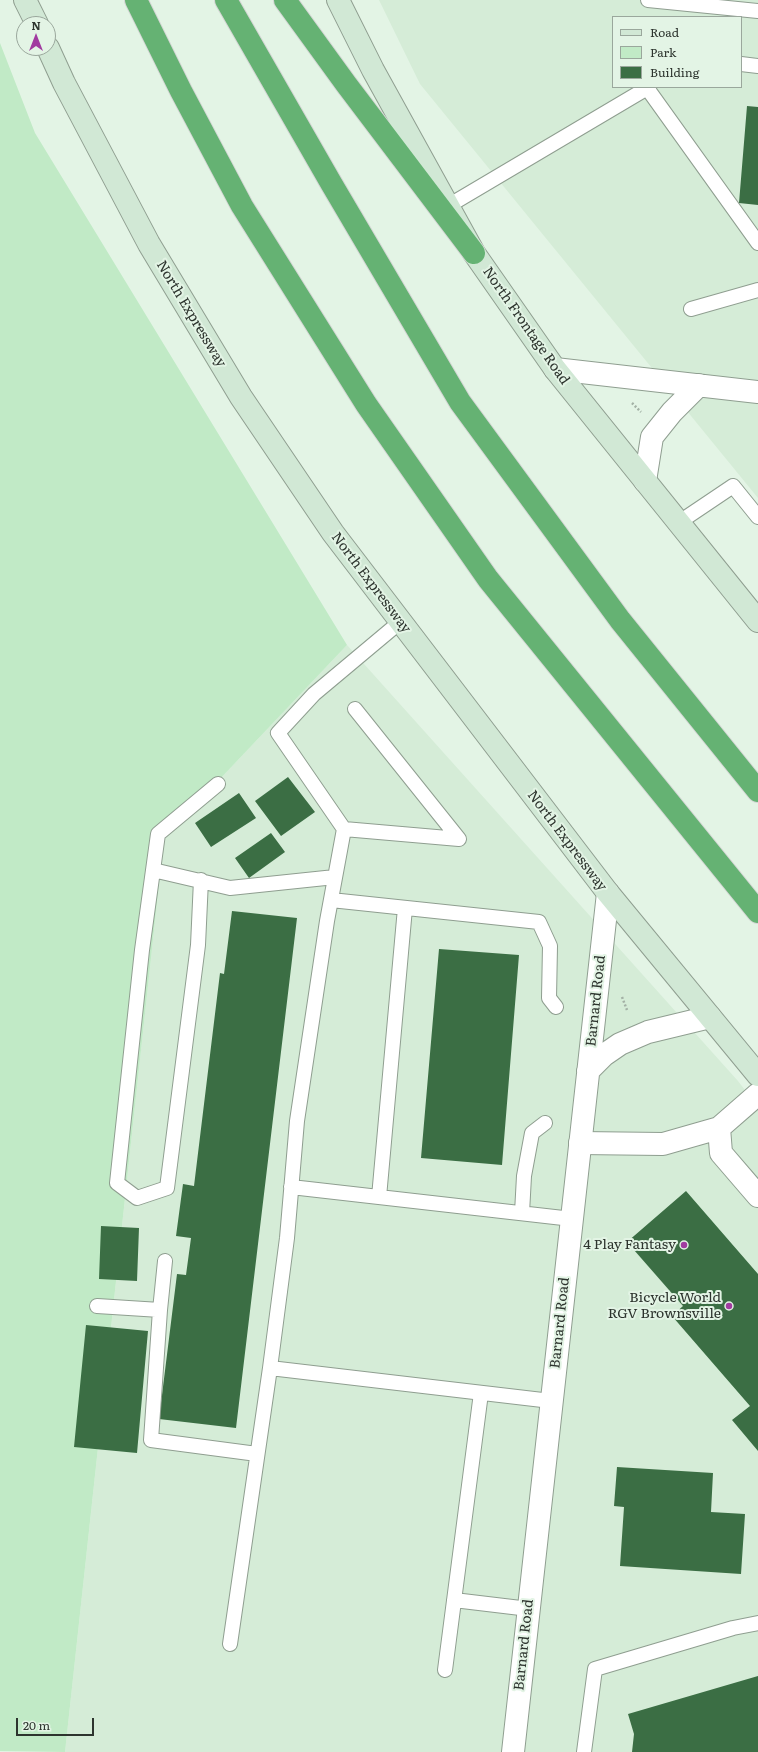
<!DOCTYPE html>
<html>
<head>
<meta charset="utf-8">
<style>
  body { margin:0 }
  #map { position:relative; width:758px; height:1752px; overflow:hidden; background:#e3f4e5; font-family:Literata,serif }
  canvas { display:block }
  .legend { position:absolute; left:612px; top:16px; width:130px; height:72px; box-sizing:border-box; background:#e3f4e5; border:1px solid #9aa79c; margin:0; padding:5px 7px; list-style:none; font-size:12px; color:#2d342e }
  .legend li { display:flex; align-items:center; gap:8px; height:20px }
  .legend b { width:20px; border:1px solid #9aa79c }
  .north { position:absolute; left:16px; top:16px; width:40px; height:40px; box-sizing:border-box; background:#e3f4e5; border:1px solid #9aa79c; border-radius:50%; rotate:0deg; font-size:11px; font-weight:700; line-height:16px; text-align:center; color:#2d342e }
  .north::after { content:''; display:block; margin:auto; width:14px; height:18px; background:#a13ba0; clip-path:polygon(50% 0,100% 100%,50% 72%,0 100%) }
  .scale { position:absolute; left:16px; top:1718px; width:78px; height:18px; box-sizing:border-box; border:2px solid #2d342e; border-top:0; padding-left:5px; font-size:12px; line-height:14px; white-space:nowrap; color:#2d342e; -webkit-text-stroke:3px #e3f4e5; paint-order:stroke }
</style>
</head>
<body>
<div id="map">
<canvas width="758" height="1752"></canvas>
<ul class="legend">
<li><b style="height:5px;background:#d1e8d5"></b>Road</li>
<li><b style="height:11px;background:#c1eac6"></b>Park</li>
<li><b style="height:11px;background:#3b6e44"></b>Building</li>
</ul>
<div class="north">N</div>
<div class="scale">20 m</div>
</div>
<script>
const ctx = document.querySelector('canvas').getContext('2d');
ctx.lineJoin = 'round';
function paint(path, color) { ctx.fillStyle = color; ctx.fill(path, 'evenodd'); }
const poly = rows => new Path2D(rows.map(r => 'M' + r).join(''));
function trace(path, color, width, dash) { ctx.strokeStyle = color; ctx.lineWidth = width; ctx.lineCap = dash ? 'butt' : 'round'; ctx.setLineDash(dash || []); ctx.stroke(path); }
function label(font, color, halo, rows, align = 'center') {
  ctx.font = font + ' Literata,serif'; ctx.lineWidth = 4; ctx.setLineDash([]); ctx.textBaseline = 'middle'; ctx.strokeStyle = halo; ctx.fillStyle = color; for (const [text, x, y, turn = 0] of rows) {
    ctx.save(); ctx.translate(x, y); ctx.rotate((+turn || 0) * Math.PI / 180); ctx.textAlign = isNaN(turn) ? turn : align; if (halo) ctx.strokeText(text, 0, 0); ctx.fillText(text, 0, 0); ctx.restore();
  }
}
paint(poly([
  [379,0,758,0,758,498,420,84],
  [613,17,741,17,741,87,613,87],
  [347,645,738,1081,758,1107,758,1752,65,1752,164,838]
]), '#d5ecd7');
paint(poly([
  [0,43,35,133,347,645,164,838,65,1752,0,1751]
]), '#c1eac6');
paint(poly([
  [747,106,758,107,758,205,739,203],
  [288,777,315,812,281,836,255,801],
  [239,793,256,818,211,847,195,823],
  [271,833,285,852,249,878,235,858],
  [232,911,297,918,236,1428,159,1419,177,1274,186,1275,191,1238,176,1236,183,1184,194,1186,220,973,224,974],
  [439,949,519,955,502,1165,421,1158],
  [686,1191,758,1274,758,1451,732,1420,750,1406,672,1316,683,1306,627,1242],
  [101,1226,139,1228,137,1281,99,1279],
  [86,1325,148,1331,137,1453,74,1447],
  [617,1467,713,1473,711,1512,745,1514,741,1574,620,1566,624,1507,614,1506],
  [758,1676,758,1752,632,1752,634,1734,628,1714]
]), '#3b6e44');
const service = poly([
  [648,0,758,11],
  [741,64,758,66],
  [647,88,758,243],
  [448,206,649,87],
  [691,309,758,290],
  [678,523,733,486,758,517],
  [355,709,459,839,344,829,278,733,314,694,400,622],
  [344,829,327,921,297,1121,287,1238,270,1368,551,1401],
  [153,870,230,888,335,877],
  [201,880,198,945,167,1188,137,1198,117,1183,142,950,158,834,218,784],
  [331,900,539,922,550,946,549,998,556,1007],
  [291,1187,572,1219],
  [379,1197,405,908],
  [522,1213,524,1176,532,1133,545,1123],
  [165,1261,160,1310,151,1440,257,1454],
  [97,1306,160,1310],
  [454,1600,529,1609],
  [230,1644,270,1368],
  [445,1670,481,1393],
  [584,1752,595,1669,733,1628,758,1623]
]);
const minor = poly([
  [555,369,758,392],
  [645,481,652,437,672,412,699,385],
  [719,1128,721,1153,758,1196],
  [580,1143,663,1144,719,1128,758,1094]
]);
const tertiary = poly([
  [588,1071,604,1055,620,1044,648,1032,710,1017],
  [513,1752,608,893]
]);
const secondary = poly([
  [25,0,37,24],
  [338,0,373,70,474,253,555,369,758,621],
  [48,48,64,83,149,244,241,397,333,533,608,893,758,1075]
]);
const motorway = poly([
  [136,0,181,91,242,206,366,404,488,579,758,912],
  [226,0,331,183,460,402,620,620,758,791],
  [285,0,346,84,474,253]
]);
trace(service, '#8f9e90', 16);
trace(minor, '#8f9e90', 24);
trace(tertiary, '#8f9e90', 24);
trace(secondary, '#8f9e90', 24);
trace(motorway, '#d5d6d5', 24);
trace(poly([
  [632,403,641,412],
  [622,997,627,1010]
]), '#a3b1a5', 2.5, [2, 2]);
trace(service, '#fff', 14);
trace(minor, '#fff', 22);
trace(tertiary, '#fff', 22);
trace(secondary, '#d1e8d5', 22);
trace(motorway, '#65b273', 22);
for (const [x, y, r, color] of [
  [684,1245,4,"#a13ba0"],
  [729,1306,4,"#a13ba0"]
]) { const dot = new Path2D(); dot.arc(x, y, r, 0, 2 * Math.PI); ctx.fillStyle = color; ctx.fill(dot); trace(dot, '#e3f4e5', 1.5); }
label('14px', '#2d342e', '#e3f4e5', [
  ["North Expressway",191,314,59],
  ["North Frontage Road",526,326,55],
  ["North Expressway",371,583,53],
  ["North Expressway",567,841,53],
  ["Barnard Road",596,1001,-84],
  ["Barnard Road",560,1323,-84],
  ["Barnard Road",524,1645,-84]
]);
label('14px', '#2d342e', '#e3f4e5', [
  ["4 Play Fantasy",676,1245],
  ["Bicycle World",721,1298],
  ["RGV Brownsville",721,1314]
], 'right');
</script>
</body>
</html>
